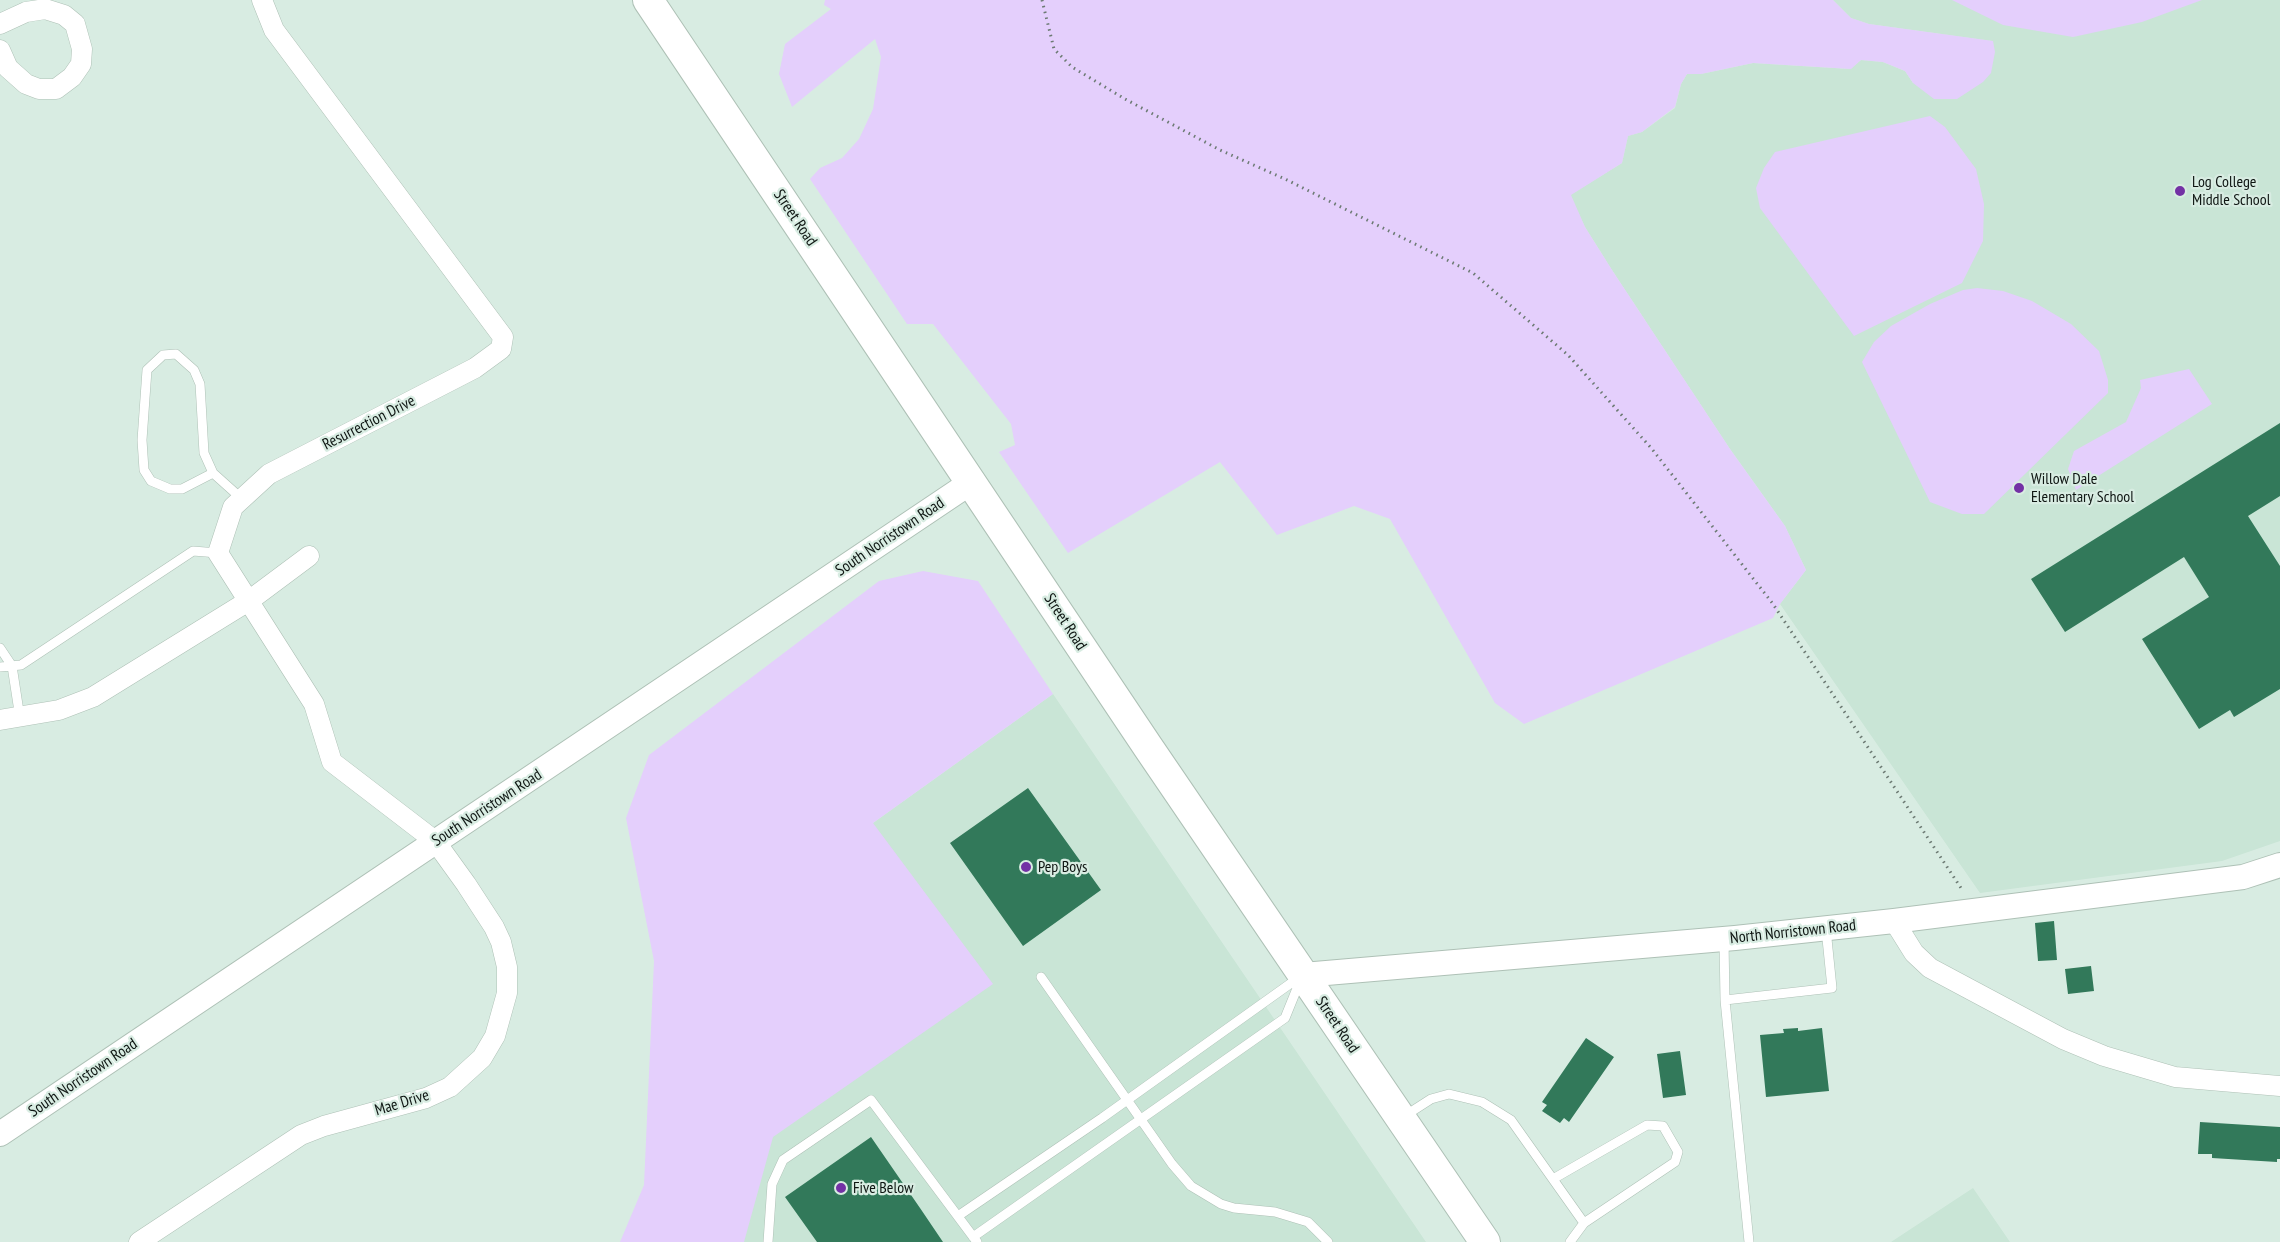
<!DOCTYPE html>
<style>
body{margin:0}
canvas{display:block;background:#d8ece2}
</style>
<canvas width="2280" height="1242"></canvas>
<script>
const context = document.querySelector('canvas').getContext('2d');
context.lineJoin = 'round';
function fill(path, color) { context.fillStyle = color; context.fill(path, 'evenodd'); }
const poly = rows => new Path2D(rows.map(r => 'M' + r).join(''));
function stroke(path, color, width, dash) { context.strokeStyle = color; context.lineWidth = width; context.lineCap = dash ? 'butt' : 'round'; context.setLineDash(dash || []); context.stroke(path); }
function write(font, color, halo, rows, align = 'center') {
  context.font = font + ' "PT Sans Narrow",sans-serif'; context.lineWidth = 4.5; context.setLineDash([]); context.textBaseline = 'middle'; context.strokeStyle = halo; context.fillStyle = color; for (const [text, x, y, turn = 0] of rows) {
    context.save(); context.translate(x, y); context.rotate((+turn || 0) * Math.PI / 180); context.textAlign = isNaN(turn) ? turn : align; if (halo) context.strokeText(text, 0, 0); context.fillText(text, 0, 0); context.restore();
  }
}
const built = poly([
 [1833,0,2280,0,2280,841,2222,861,1980,893,1780,604,1806,570,1785,526,1730,449,1612,270,1585,227,1570,195,1622,163,1628,136,1642,132,1675,108,1681,84,1687,74,1701,74,1753,63,1850,69,1861,60,1883,62,1905,71,1913,83,1992,41,1869,24,1851,18],
 [1053,694,1426,1242,743,1242,769,1134,873,823],
 [1973,1188,2010,1242,1891,1242]
]);
const green = poly([
 [825,0,1833,0,1851,18,1869,24,1993,41,1995,52,1991,73,1983,82,1957,99,1934,99,1913,83,1905,71,1883,62,1861,60,1851,69,1753,63,1701,74,1687,74,1681,84,1675,107,1642,132,1628,136,1622,163,1571,195,1585,227,1612,270,1730,449,1785,526,1806,570,1780,604,1773,618,1524,724,1495,703,1390,519,1354,506,1277,535,1220,462,1068,553,999,452,1015,445,1011,424,933,324,907,324,810,179,820,168,842,158,859,139,873,109,881,57,875,39,792,107,779,74,785,44,831,9,824,5],
 [1952,0,2202,0,2142,22,2073,37,2003,25],
 [1930,116,1945,127,1976,169,1984,204,1983,241,1962,283,1854,336,1760,208,1756,188,1764,168,1775,152],
 [1977,288,2003,291,2032,301,2071,324,2099,351,2108,380,2108,393,1984,514,1962,514,1930,502,1862,362,1874,342,1891,326,1930,304,1963,290],
 [2189,369,2212,404,2076,490,2068,469,2074,451,2126,422,2141,388,2140,380],
 [923,571,978,581,1053,694,873,823,993,984,773,1137,744,1242,620,1242,644,1185,654,961,626,818,649,755,879,581]
]);
const building = poly([
 [2280,423,2280,496,2248,516,2280,566,2280,689,2234,717,2230,710,2199,729,2142,639,2209,597,2184,557,2065,632,2031,579],
 [1028,788,1101,890,1023,946,950,843],
 [2054,921,2057,960,2038,961,2035,923],
 [2091,966,2094,991,2068,994,2065,969],
 [1798,1028,1798,1031,1822,1028,1829,1091,1766,1097,1760,1035,1784,1033,1783,1029],
 [1586,1038,1614,1057,1569,1122,1564,1118,1560,1123,1542,1111,1547,1105,1542,1102],
 [1680,1051,1686,1095,1663,1098,1657,1054],
 [2200,1122,2280,1127,2280,1159,2277,1159,2277,1162,2212,1158,2212,1154,2198,1154],
 [871,1137,920,1208,943,1242,817,1242,785,1197]
]);
const path = poly([
 [1042,0,1054,49,1072,67,1125,99,1220,150,1285,179,1473,273,1568,355,1652,449,1773,604,1963,891]
]);
const service = poly([
 [213,473,182,489,170,489,151,481,144,470,142,440,147,370,163,355,176,354,194,370,200,384,204,453,213,473,242,499],
 [0,648,12,666,20,718],
 [0,667,21,665,193,551,218,553],
 [1724,941,1725,1000,1749,1242],
 [1041,977,1172,1164,1191,1186,1221,1204,1234,1208,1275,1212,1308,1222,1328,1242],
 [1725,1000,1832,988,1826,929],
 [1403,1117,1431,1099,1449,1094,1482,1102,1511,1120,1584,1223,1570,1242],
 [1553,1179,1647,1125,1663,1126,1678,1152,1675,1162,1584,1223],
 [958,1216,1102,1118,1301,976],
 [973,1237,1285,1018,1300,981],
 [768,1242,772,1184,783,1160,871,1100,977,1242]
]);
const minor = poly([
 [0,24,26,12,45,9,64,15,75,24,82,49,81,64,72,77,56,89,39,89,26,84,8,68,0,50],
 [0,720,59,710,93,697,250,600,309,556],
 [1894,921,1914,953,1930,968,2063,1039,2104,1056,2175,1077,2280,1086],
 [139,1242,301,1135,324,1126,426,1098,450,1087,482,1058,495,1036,507,993,507,967,501,942,494,927,466,884,435,841,332,762,314,704,218,553,233,507,269,474,475,368,501,349,503,337,274,30,262,0]
]);
const tertiary = poly([
 [1303,975,1735,938,1894,921,2243,877,2280,865],
 [0,1134,973,481]
]);
const primary = poly([
 [648,0,1148,747,1485,1242]
]);
const markers = [
 [2180,191,6,"#7331a5"],
 [2019,488,6,"#7331a5"],
 [1026,867,6,"#7331a5"],
 [841,1188,6,"#7331a5"]
];
const poiNames = [
 ["Log College",2192,182],
 ["Middle School",2192,200],
 ["Willow Dale",2031,479],
 ["Elementary School",2031,497],
 ["Pep Boys",1038,867],
 ["Five Below",853,1188]
];
const streetNames = [
 ["Street Road",795,218,56],
 ["Resurrection Drive",369,423,-27],
 ["South Norristown Road",890,537,-34],
 ["Street Road",1065,622,57],
 ["South Norristown Road",487,808,-33],
 ["North Norristown Road",1793,932,-6],
 ["Street Road",1337,1025,56],
 ["South Norristown Road",83,1078,-34],
 ["Mae Drive",402,1103,-17]
];
fill(built, '#c9e5d6');
fill(green, '#e4cffc');
fill(building, '#32795a');
stroke(service, '#aec1b6', 10);
stroke(minor, '#aec1b6', 21);
stroke(tertiary, '#aec1b6', 26);
stroke(primary, '#aec1b6', 32);
stroke(path, '#6c7a73', 3, [1.5, 4.5]);
stroke(service, '#fff', 9);
stroke(minor, '#fff', 20);
stroke(tertiary, '#fff', 24);
stroke(primary, '#fff', 30);
for (const [x, y, r, color] of markers) { const dot = new Path2D(); dot.arc(x, y, r, 0, 2 * Math.PI); context.fillStyle = color; context.fill(dot); stroke(dot, '#d8ece2', 2); }
write('16px', '#0e1512', '#d8ece2', poiNames, 'left');
write('16px', '#0e1512', '#d8ece2', streetNames);
</script>
